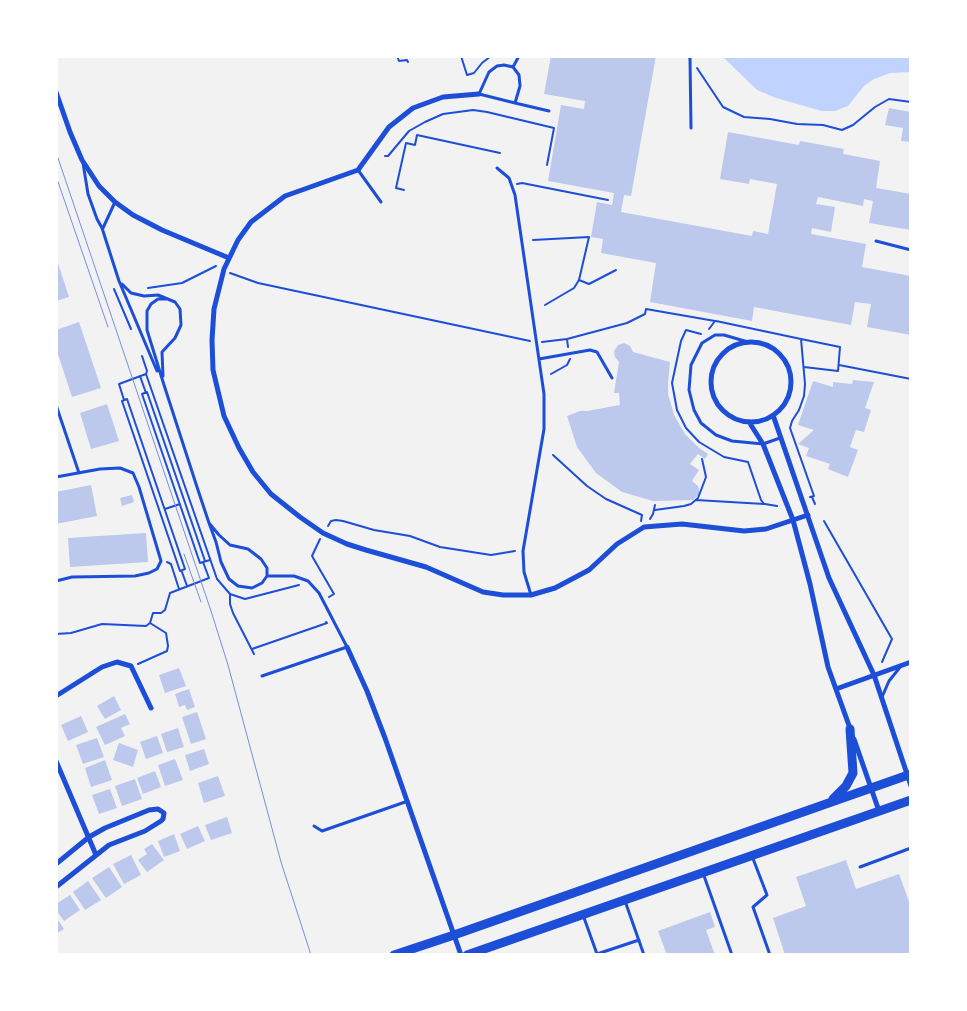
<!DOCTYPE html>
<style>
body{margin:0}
#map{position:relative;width:967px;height:1011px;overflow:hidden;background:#f2f2f2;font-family:"Sofia Sans Condensed",sans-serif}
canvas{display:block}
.frame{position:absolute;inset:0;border:58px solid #fff;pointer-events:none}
</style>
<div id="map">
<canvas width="967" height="1011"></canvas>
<div class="frame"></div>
</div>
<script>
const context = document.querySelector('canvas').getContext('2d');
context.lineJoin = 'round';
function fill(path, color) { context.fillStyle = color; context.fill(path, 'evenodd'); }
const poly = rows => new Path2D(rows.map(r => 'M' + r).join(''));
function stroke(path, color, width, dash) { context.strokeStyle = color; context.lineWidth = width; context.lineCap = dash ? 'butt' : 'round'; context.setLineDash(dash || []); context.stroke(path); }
const water = poly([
 [722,56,911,56,911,72,890,73,874,79,864,86,848,106,835,111,822,111,776,98,757,90]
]);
const building = poly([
 [551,56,656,56,631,196,624,195,621,212,752,236,753,231,768,234,777,184,750,179,749,184,720,179,728,132,799,145,800,141,844,149,843,154,880,161,876,188,911,194,911,230,869,223,873,201,864,199,863,206,818,197,816,204,835,207,831,232,812,228,811,234,866,244,862,267,911,276,911,335,867,327,871,304,855,302,851,325,754,307,752,321,650,302,656,263,601,253,603,239,591,237,597,202,612,205,614,193,548,181,561,105,584,109,585,101,544,94],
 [889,108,911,112,911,142,901,141,903,128,885,125],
 [56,257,69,297,56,301],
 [79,322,101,388,72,397,56,348,56,330],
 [624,343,630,346,633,352,670,362,668,384,668,394,674,415,685,434,699,448,708,454,705,459,698,454,690,464,699,470,692,481,698,486,699,490,699,494,693,500,653,501,622,492,596,473,577,447,567,416,580,411,587,411,620,405,619,393,614,393,619,362,615,357,614,351,618,345],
 [853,380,874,382,865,408,871,410,864,432,856,430,850,447,858,450,848,477,828,469,830,464,806,456,809,448,798,444,814,430,798,425,813,381,833,387,833,382,852,384],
 [107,404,119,441,91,449,80,413],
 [91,485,97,516,56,524,56,492],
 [132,495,134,502,122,506,120,498],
 [146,533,148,562,70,567,68,538],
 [179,668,186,686,165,693,159,675],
 [189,689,195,707,187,710,185,705,179,707,175,694],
 [114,696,121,710,105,719,97,706],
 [197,712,206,739,191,744,182,717],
 [125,714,130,724,121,728,125,736,105,745,96,727],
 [81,716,88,732,68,741,61,725],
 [178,728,184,747,167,752,161,734],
 [157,736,163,753,146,759,140,742],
 [97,738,104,757,83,764,76,745],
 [119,743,138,750,133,767,113,760],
 [204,749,209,764,190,771,185,755],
 [175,759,183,780,165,786,158,765],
 [105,760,112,780,91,787,85,768],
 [155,771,161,787,143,794,137,778],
 [218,776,225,796,204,803,198,783],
 [135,779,142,799,122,806,115,786],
 [110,789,117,808,99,814,92,795],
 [227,817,232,833,211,840,205,825],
 [198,826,205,841,187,849,180,834],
 [174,834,180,851,164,857,158,841],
 [152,844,164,860,147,872,138,860,147,854,144,849],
 [131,855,141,875,124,884,113,864],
 [846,860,856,889,899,874,911,907,911,955,785,955,773,918,806,906,796,877],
 [109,867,122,887,106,898,92,878],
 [88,881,101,900,85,910,73,892],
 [70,895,80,910,64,921,56,910,56,904],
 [710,912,715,927,706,930,715,955,667,955,658,931],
 [56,917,64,929,56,934]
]);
const path = poly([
 [397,56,399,61,407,60,408,62],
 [461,56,467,75,474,73,482,63,491,56],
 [697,68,723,107,744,117,770,119,797,124,823,125,842,130,853,125,875,107,889,99,911,102],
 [385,156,388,156,409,131,425,122,443,114,473,110,487,112,554,128,547,165],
 [517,184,522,183,608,200],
 [404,190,396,188,406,143,415,145,417,135,500,153],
 [533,240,589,237,579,280,574,288,545,305],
 [230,273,258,283,530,341],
 [579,280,589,284,616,270],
 [148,288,182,283,216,266],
 [114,289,131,329],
 [716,321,801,339,805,384,804,396,799,410,792,421,790,428,814,496,810,497],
 [567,339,627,323,645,314,646,309,715,321,709,329],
 [801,339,840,347,838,371,804,367],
 [542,342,567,339,568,347],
 [142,356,147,371,146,374,217,579,230,594,245,599,299,585],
 [839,365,911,379],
 [551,374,567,365,570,359],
 [140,376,146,393],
 [127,399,185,569,180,571,122,401,127,399],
 [124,400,119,384,146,374],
 [553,455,587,486,606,499,642,515,641,521],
 [812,497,815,504],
 [696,500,764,504,761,500,748,462,724,457,699,442,686,428,677,410,672,383,681,341,686,330,701,334],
 [765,504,777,506],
 [165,509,180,504],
 [655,510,684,506,691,504,698,498,706,477,702,459],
 [650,519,653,514,655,505],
 [824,521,892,639,882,662],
 [328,526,331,521,336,520,343,521,374,530,410,536,440,547,491,555,515,551],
 [320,539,312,556,334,594,329,597],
 [167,562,171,564,179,589],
 [203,562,200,563,142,394,147,392,205,561],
 [182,572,187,586],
 [230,594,230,604,233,613,254,654],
 [56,634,71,633,102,624,146,626,150,623,153,613,161,613,165,610,170,593,209,578,203,562,210,560],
 [252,649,327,623,326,622],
 [138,664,167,651,168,646,166,633,150,623]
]);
const service = poly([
 [688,56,690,58,691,128],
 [513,67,519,56],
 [515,103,520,86,519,75,513,67,504,65,497,66,489,72,479,94,515,103,549,111],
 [83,163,88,194,97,219,102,228,119,281,157,371],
 [497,168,509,178,515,195,544,394,544,429,523,551,524,572,531,595],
 [358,170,381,202],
 [103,228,115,202],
 [876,241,911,250],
 [122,284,131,293,144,296,158,295,175,302,180,309,181,325,175,338,162,352,163,376],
 [167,299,158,299,151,304,147,311,147,330,164,385,197,487,209,523,216,542,221,562,229,579,238,586,252,588,262,583,267,576,267,568,261,559,248,549,230,545,219,535,209,523],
 [748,342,724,335,715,335,702,343,691,365,689,390,694,410,701,423,716,435,732,441,763,444,780,438],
 [539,359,590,350,597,352,612,378],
 [56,405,79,473],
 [56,477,100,469,120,468,133,473,139,487,161,561,157,569,149,573,135,576,72,577,56,581],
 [262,676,347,647,319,593,308,581,294,576,267,576],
 [882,697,889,681,901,666],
 [314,826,322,831,408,801],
 [752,856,767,895,753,907,770,955],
 [860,867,911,848],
 [703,873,732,955],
 [625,901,644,955],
 [583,915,597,954],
 [597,954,639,940]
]);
const minor = poly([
 [56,92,70,132,82,160,99,186,115,202,133,215,162,230,229,258],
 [479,94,443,97,413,108,389,127,358,170,285,196,251,222,238,240,224,269,214,309,212,340,213,370,224,416,239,448,253,472,271,494,300,517,323,533,347,544,366,550,426,567,483,592,503,595,531,595,555,588,589,570,617,544,644,527,682,524,744,531,766,529,808,515],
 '711 382a40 40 0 1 1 80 0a40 40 0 1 1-80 0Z',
 [773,415,829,578,874,675,911,786],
 [749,422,763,444,793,520,810,584,828,667,851,731],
 [347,647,367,691,385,738,461,955],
 [836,689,911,662],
 [56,696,102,667,117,662,131,666,151,708],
 [854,739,879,811],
 [56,761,96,855],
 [56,864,89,837,105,828,149,810,158,809,164,813,163,819,161,821,145,831,109,845,56,887]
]);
const secondary = poly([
 [833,799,846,786,853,773,850,729],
 [394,955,454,935,911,774],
 [467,955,911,800]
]);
const tram = poly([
 [56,152,211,611,228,665,281,862,311,955],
 [56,176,108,327],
 [184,554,201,602]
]);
fill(water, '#bfd3fe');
fill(building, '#bdc9ec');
stroke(path, '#1d4ed8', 2);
stroke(service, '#1d4ed8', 3);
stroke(minor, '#1d4ed8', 5);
stroke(secondary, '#1d4ed8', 9);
stroke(tram, '#7290e2', 1);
</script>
